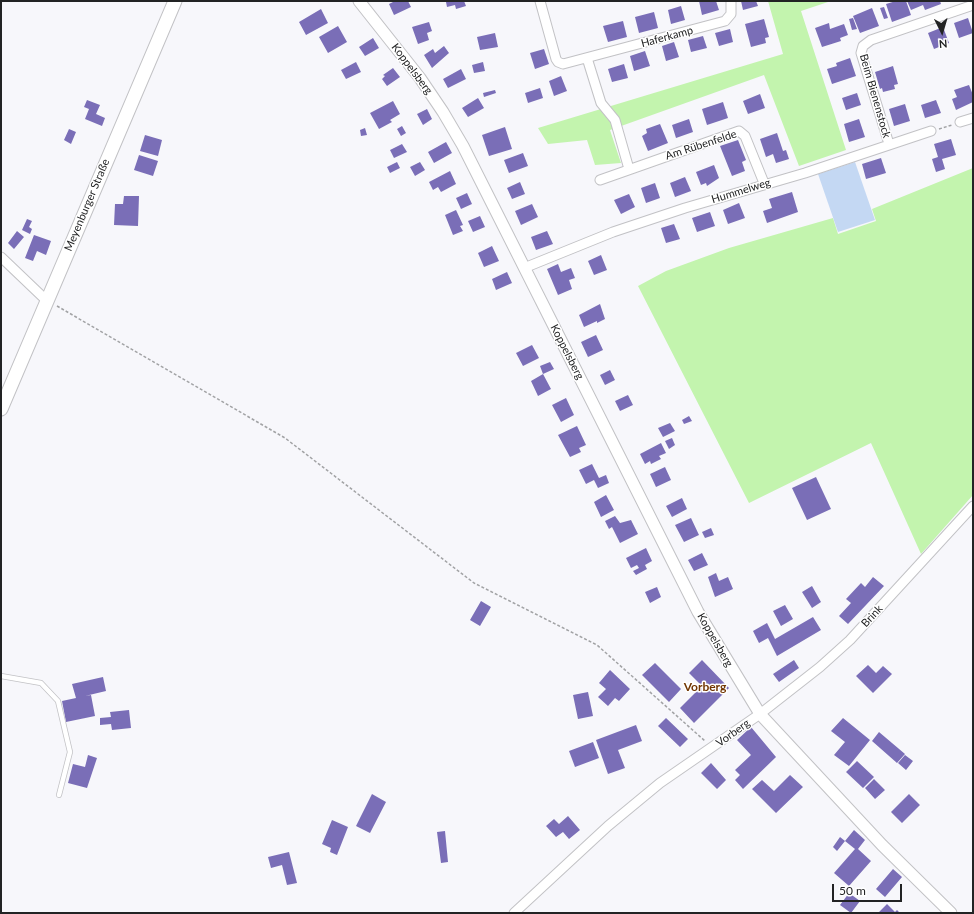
<!DOCTYPE html>
<meta charset="utf-8">
<style>
body{margin:0}
#map{position:relative;width:974px;height:914px;overflow:hidden;background:#f7f7fb;font-family:Lato,sans-serif}
canvas{display:block}
.frame{position:absolute;inset:0;border:2px solid #222324;pointer-events:none}
.north{position:absolute;left:922px;top:12px;width:40px;height:40px;-webkit-text-stroke:3px #fff;paint-order:stroke;rotate:175deg;font-size:11px;font-weight:700;line-height:16px;text-align:center;color:#222324}
.north::after{content:'';display:block;margin:auto;width:14px;height:18px;background:#222324;clip-path:polygon(50% 0,100% 100%,50% 72%,0 100%)}
.scale{position:absolute;left:832px;top:884px;width:70px;height:18px;box-sizing:border-box;border:2px solid #222324;border-top:0;padding-left:5px;font-size:12px;line-height:14px;white-space:nowrap;color:#222324;-webkit-text-stroke:3px #fff;paint-order:stroke}
</style>
<div id="map">
<canvas width="974" height="914"></canvas>
<div class="frame"></div>
<div class="north">N</div>
<div class="scale">50 m</div>
</div>
<script>
const context = document.querySelector('canvas').getContext('2d');
context.lineJoin = 'round';
function fill(path, color) { context.fillStyle = color; context.fill(path, 'evenodd'); }
const poly = rows => new Path2D(rows.map(r => 'M' + r).join(''));
function stroke(path, color, width, dash) { context.strokeStyle = color; context.lineWidth = width; context.lineCap = dash ? 'butt' : 'round'; context.setLineDash(dash || []); context.stroke(path); }
function write(font, color, halo, rows, align = 'center') {
  context.font = font + ' Lato,sans-serif'; context.lineWidth = 3; context.setLineDash([]); context.textBaseline = 'middle'; context.strokeStyle = halo; context.fillStyle = color; for (const [text, x, y, turn = 0] of rows) {
    context.save(); context.translate(x, y); context.rotate((+turn || 0) * Math.PI / 180); context.textAlign = isNaN(turn) ? turn : align; if (halo) context.strokeText(text, 0, 0); context.fillText(text, 0, 0); context.restore();
  }
}
const green = poly([
 [768,1,831,1,801,11,846,150,799,166,764,75,610,130,621,163,595,165,587,140,548,144,538,128,783,54],
 [973,168,973,495,921,554,871,443,749,503,638,286,666,271,729,248,833,218,838,234,876,221,872,209]
]);
const water = poly([
 [855,162,875,220,838,232,818,174]
]);
const building = poly([
 [395,1,408,1,411,7,394,15,389,4],
 [450,1,464,1,466,6,456,9,455,5,447,7,446,2],
 [699,1,716,1,719,10,702,15],
 [741,1,756,1,758,6,743,10],
 [896,1,906,1,911,15,892,22,886,4],
 [907,1,940,1,941,4,925,10,923,5,911,10],
 [681,6,685,20,671,24,668,10],
 [884,7,888,18,884,19,880,8],
 [872,8,879,26,860,33,853,16],
 [321,9,328,23,306,35,299,22],
 [654,12,658,28,639,33,635,17],
 [853,18,857,29,852,30,849,19],
 [968,18,973,33,959,38,954,23],
 [764,19,769,37,765,38,766,43,751,47,745,24],
 [623,21,627,37,608,42,603,26],
 [429,22,432,31,427,33,429,40,418,44,412,27],
 [829,23,830,29,844,24,848,35,840,38,841,41,822,47,815,28],
 [338,26,347,42,328,53,319,37],
 [943,27,949,43,934,49,928,33],
 [730,29,733,42,719,46,715,33],
 [495,33,498,47,480,50,477,37],
 [703,36,707,48,691,52,688,40],
 [373,38,379,48,365,56,359,47],
 [674,42,679,57,666,61,662,46],
 [444,46,449,53,432,68,424,55,433,49,435,53],
 [544,49,549,64,535,69,530,53],
 [645,51,650,66,634,71,630,56],
 [850,58,856,76,832,84,827,69,837,66,836,63],
 [356,62,361,72,346,79,341,70],
 [483,62,485,71,474,73,472,65],
 [624,64,628,78,612,82,608,69],
 [893,66,898,84,894,85,895,89,883,92,882,88,880,89,875,72],
 [393,68,400,77,387,86,382,79,385,76,383,75],
 [461,69,466,79,448,88,443,79],
 [561,76,567,91,554,96,549,81],
 [969,85,973,95,973,102,956,110,952,99,957,97,954,90],
 [540,88,543,98,528,103,525,93],
 [495,90,496,93,484,97,483,93],
 [857,93,861,105,846,110,842,98],
 [760,94,765,108,748,114,743,101],
 [478,98,484,108,468,117,462,108],
 [87,100,100,105,96,114,105,118,102,126,85,119,89,109,84,107],
 [936,100,941,113,925,118,921,105],
 [393,101,400,114,390,120,392,122,379,129,370,113],
 [723,102,728,118,707,125,702,109],
 [905,104,910,121,894,126,889,109],
 [427,109,432,119,423,125,417,114],
 [689,119,693,132,676,138,672,125],
 [859,119,865,137,849,142,844,124],
 [660,124,668,143,648,151,642,136,647,133,646,129],
 [402,126,406,133,401,136,397,129],
 [505,127,512,149,489,156,482,135],
 [365,128,367,135,361,136,360,130],
 [69,129,76,132,71,144,64,140],
 [777,133,783,151,786,150,789,159,776,163,773,154,766,157,760,139],
 [145,135,162,140,158,156,140,151],
 [951,139,956,155,942,159,945,169,936,172,932,159,938,157,934,144],
 [738,140,746,160,742,162,745,171,732,176,720,146],
 [446,142,452,153,434,163,428,152],
 [402,144,407,152,394,158,390,150],
 [523,153,528,166,509,173,504,160],
 [139,155,158,161,153,176,134,170],
 [881,158,886,173,866,179,862,164],
 [397,162,400,168,390,173,387,167],
 [420,162,425,170,415,176,410,167],
 [714,165,719,178,707,186,706,183,701,185,696,172],
 [450,171,456,184,441,192,438,187,433,190,429,182],
 [685,177,691,191,675,197,670,183],
 [520,182,525,194,512,199,507,188],
 [655,183,660,198,646,203,641,188],
 [792,192,798,212,767,223,763,211,772,208,769,199],
 [467,193,472,204,461,209,456,198],
 [629,194,635,207,621,214,614,200],
 [124,196,139,196,138,226,114,225,115,204,123,204],
 [739,203,745,218,728,224,723,210],
 [532,204,538,217,521,225,515,211],
 [456,210,463,225,460,226,463,231,453,235,445,215],
 [710,212,715,226,697,232,692,218],
 [480,216,485,227,473,232,468,221],
 [27,219,32,221,29,227,32,229,30,234,22,230],
 [674,224,680,239,666,243,661,228],
 [17,231,24,237,14,249,8,243],
 [547,231,553,244,536,250,531,237],
 [34,235,51,241,46,255,37,251,33,261,25,258],
 [492,246,499,261,484,267,478,253],
 [601,255,607,270,594,275,588,261],
 [558,264,561,272,571,268,575,278,569,280,572,289,558,295,547,269],
 [507,272,512,283,496,290,492,279],
 [600,304,605,319,597,323,597,321,584,327,579,315],
 [596,335,603,350,588,357,581,342],
 [532,345,539,358,523,366,516,353],
 [550,362,554,369,543,374,551,389,538,396,531,381,543,374,540,366],
 [610,370,615,380,605,385,600,375],
 [628,395,633,405,620,411,615,401],
 [566,398,574,415,561,422,552,405],
 [689,416,692,421,684,424,682,420],
 [670,423,675,431,663,437,658,428],
 [577,426,586,445,579,448,581,452,570,457,558,435],
 [672,438,675,445,669,449,665,441],
 [661,443,666,453,659,456,661,459,651,464,650,461,645,464,640,454],
 [592,464,599,478,606,475,609,483,598,488,594,480,586,484,579,470],
 [665,467,671,480,656,487,650,474],
 [816,477,831,509,807,520,792,488],
 [606,495,614,510,601,517,594,502],
 [682,498,687,509,672,517,666,506],
 [615,516,620,523,631,520,638,534,620,543,612,527,609,529,605,521],
 [691,518,699,535,684,542,675,525],
 [711,528,714,535,705,538,702,532],
 [646,548,652,561,645,565,647,569,636,575,633,571,639,568,637,565,631,568,626,558],
 [702,553,708,565,694,571,688,560],
 [716,573,719,581,728,577,733,589,715,597,708,577],
 [873,577,884,586,848,624,839,616,851,603,846,599,861,583,865,587],
 [812,586,821,602,812,608,802,592],
 [657,587,661,597,650,603,645,592],
 [481,601,491,607,480,626,470,620],
 [785,605,793,619,781,626,773,611],
 [813,617,821,630,777,656,768,638,759,643,753,631,767,623,775,639],
 [702,660,729,688,694,723,680,708,702,686,689,673],
 [794,660,799,668,779,682,773,674],
 [655,663,681,689,669,702,642,675],
 [868,665,876,673,883,666,892,674,873,693,856,676],
 [610,670,630,689,619,701,615,698,608,706,598,697,606,689,599,683],
 [103,677,106,691,85,696,91,695,95,716,66,722,62,701,76,698,72,684],
 [588,692,593,716,578,719,573,695],
 [129,710,131,728,112,730,111,724,100,725,100,718,111,717,110,712],
 [666,718,688,739,680,747,658,726],
 [843,718,870,740,849,766,834,755,845,742,831,731],
 [636,725,642,741,618,750,625,768,608,774,596,740],
 [751,727,776,757,743,789,735,780,740,775,735,770,751,755,737,740],
 [879,732,905,754,897,763,872,741],
 [593,742,599,758,575,767,569,751],
 [88,755,97,758,87,788,68,783,73,764,85,767],
 [905,755,913,761,906,770,898,763],
 [857,761,874,777,863,788,846,772],
 [711,763,726,780,717,789,701,773],
 [790,775,803,787,776,813,752,789,762,780,774,791],
 [874,779,885,790,875,799,865,788],
 [372,794,386,802,370,833,356,826],
 [909,794,920,805,902,823,891,812],
 [568,816,580,830,569,839,563,832,556,837,546,826,554,819,559,824],
 [332,820,348,827,337,855,330,852,331,848,322,844],
 [854,830,865,840,858,849,871,861,849,886,834,873,855,849,845,841],
 [445,831,448,862,441,863,437,832],
 [840,837,845,841,837,851,833,847],
 [289,852,297,883,287,885,282,865,271,868,268,857],
 [893,869,902,877,885,897,876,889],
 [849,893,860,901,851,913,840,905],
 [887,904,895,912,897,910,900,913,878,913]
]);
const path = poly([
 [939,129,952,125],
 [57,306,285,438,474,583,597,645,705,741]
]);
const service = poly([
 [1,676,41,683,58,701,70,752,59,795]
]);
const minor = poly([
 [540,1,556,59,558,62,563,64,725,21,731,14,731,1],
 [587,58,601,103,615,120,629,169],
 [960,122,973,118],
 [889,144,861,53,863,46,871,40,973,5],
 [600,180,739,131,745,136,764,183],
 [1,257,46,300],
 [524,268,613,232,685,208,805,173,931,131],
 [514,913,608,826,660,783,760,714,820,667,850,640,973,506]
]);
const tertiary = poly([
 [359,1,420,78,443,112,463,146,698,612,760,714,882,845,951,913]
]);
const secondary = poly([
 [1,409,175,1]
]);
const streetNames = [
 ["Haferkamp",667,37,-15],
 ["Koppelsberg",412,69,53],
 ["Beim Bienenstock",875,96,74],
 ["Am Rübenfelde",701,145,-18],
 ["Hummelweg",741,191,-17],
 ["Meyenburger Straße",87,205,-67],
 ["Koppelsberg",567,352,63],
 ["Brink",872,616,-47],
 ["Koppelsberg",715,640,60],
 ["Vorberg",733,733,-36]
];
const neighbourhoodNames = [
 ["Vorberg",705,687]
];
fill(green, '#c3f4ae');
fill(water, '#c4d8f3');
fill(building, '#7a6eb7');
stroke(service, '#c2c2c5', 6);
stroke(minor, '#c2c2c5', 11);
stroke(tertiary, '#c2c2c5', 13);
stroke(secondary, '#c2c2c5', 15);
stroke(path, '#a2a3a5', 1.5, [3, 2]);
stroke(service, '#fff', 4.5);
stroke(minor, '#fff', 9);
stroke(tertiary, '#fff', 11);
stroke(secondary, '#fff', 13);
write('11px', '#222324', '#fff', streetNames);
write('bold 12px', '#713602', '#fff', neighbourhoodNames);
</script>
